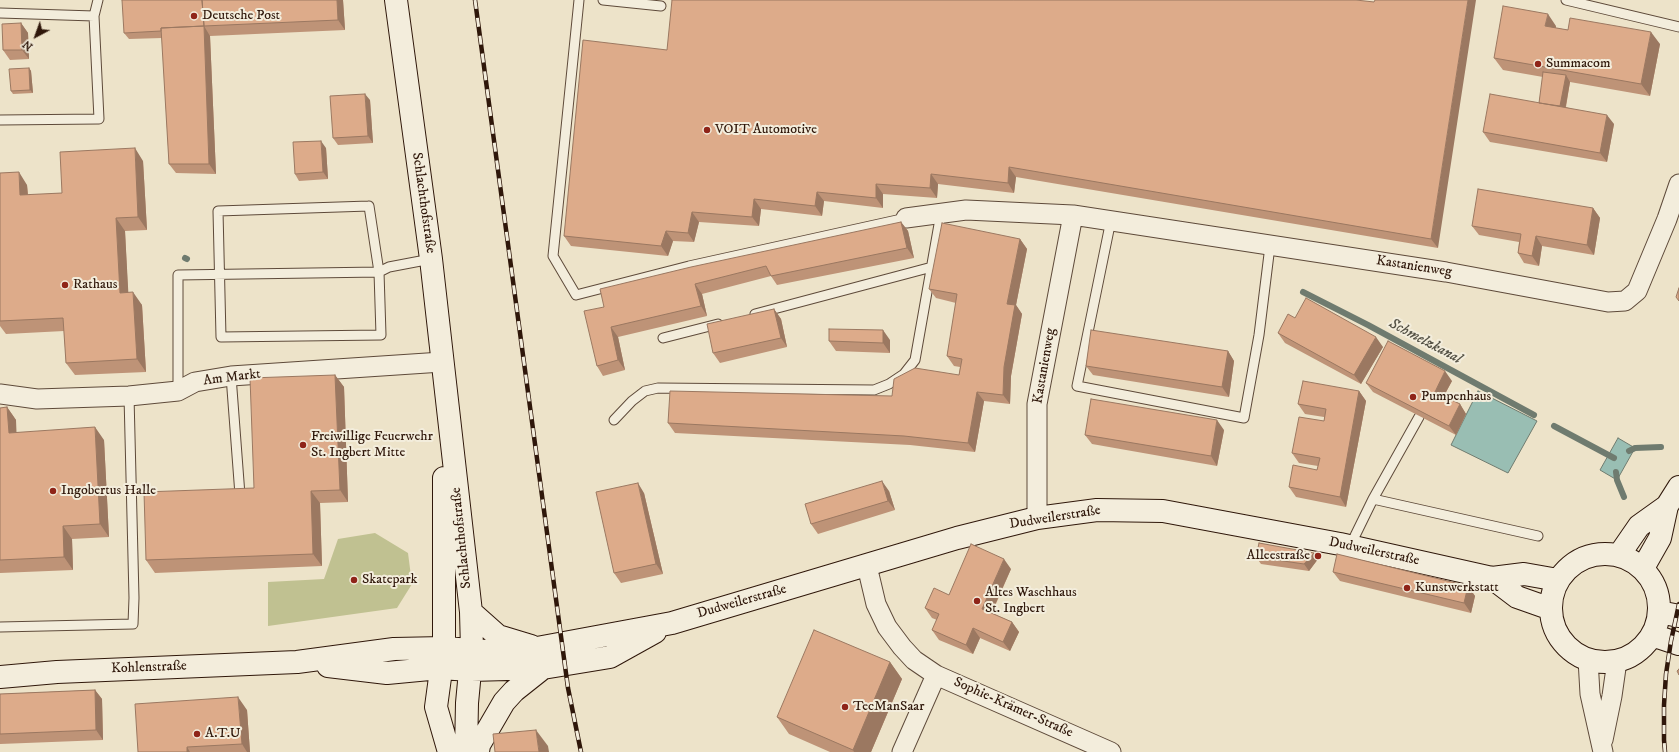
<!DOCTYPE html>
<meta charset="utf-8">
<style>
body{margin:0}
#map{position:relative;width:1679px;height:752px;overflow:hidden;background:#ede3c9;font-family:"IM FELL DW Pica",serif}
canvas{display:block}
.north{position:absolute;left:16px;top:16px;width:40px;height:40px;-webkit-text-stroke:3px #f3eddc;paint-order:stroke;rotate:221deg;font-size:11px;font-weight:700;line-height:16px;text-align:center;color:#2f170a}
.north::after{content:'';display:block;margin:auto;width:14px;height:18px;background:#2f170a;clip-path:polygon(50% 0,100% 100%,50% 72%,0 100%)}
</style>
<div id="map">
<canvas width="1679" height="752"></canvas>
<div class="north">N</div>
</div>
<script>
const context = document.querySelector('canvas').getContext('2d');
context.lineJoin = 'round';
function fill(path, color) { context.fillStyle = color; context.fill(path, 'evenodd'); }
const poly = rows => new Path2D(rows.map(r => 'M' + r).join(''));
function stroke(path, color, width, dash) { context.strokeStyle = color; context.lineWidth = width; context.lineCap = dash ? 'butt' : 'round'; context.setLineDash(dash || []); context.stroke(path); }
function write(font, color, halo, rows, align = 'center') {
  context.font = font + ' "IM FELL DW Pica",serif'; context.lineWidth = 4; context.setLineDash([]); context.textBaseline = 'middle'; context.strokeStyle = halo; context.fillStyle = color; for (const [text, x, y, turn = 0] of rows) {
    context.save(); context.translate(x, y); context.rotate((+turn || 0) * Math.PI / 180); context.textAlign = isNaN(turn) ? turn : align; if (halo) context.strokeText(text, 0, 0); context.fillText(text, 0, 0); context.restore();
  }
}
const green = poly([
 [375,533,408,553,412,584,397,608,268,626,268,582,324,579,338,539]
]);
const water = poly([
 [1478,391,1537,421,1508,473,1451,445,1478,391],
 [1618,438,1635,448,1617,480,1600,470,1618,438]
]);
const stream = poly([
 [185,258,187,259],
 [1303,292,1368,325,1534,415],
 [1554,426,1614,458],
 [1629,451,1635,448,1661,447],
 [1616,472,1617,480,1624,497]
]);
const lane = poly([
 [579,0,553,256,576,295,689,266,906,218],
 [603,0,661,6],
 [1566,0,1679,27],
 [0,13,94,16],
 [0,120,99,119,94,16,98,0],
 [369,206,379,272,381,335,221,337,218,211,369,206],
 [1111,220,1077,386,1244,418,1259,335,1270,246],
 [755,314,932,267],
 [663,338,718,324],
 [231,376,240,495],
 [178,391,178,275,379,272,389,267,431,259],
 [614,420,632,401,645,391,658,388,874,390,889,384,904,374,915,360,941,213],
 [1373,499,1538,536],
 [1350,546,1373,499,1419,417],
 [0,627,133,624,134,598,129,396]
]);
const street = poly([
 [906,218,966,210,1073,215,1446,272,1608,302,1625,301,1637,291,1667,219,1679,184],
 [0,394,37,399,129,396,178,391,195,382,231,376,442,362],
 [1037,518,1037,404,1073,215],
 [867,566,876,604,887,627,902,647,914,660,936,675,1111,752],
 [1588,659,1590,694,1603,752],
 [1603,740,1612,696,1617,661],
 [902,752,936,675]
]);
const secondary = poly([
 [396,0,431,259,471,612,472,650,467,703,466,752],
 [444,478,444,648,436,707,449,752],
 '1551 608a54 54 0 1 1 108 0a54 54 0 1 1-108 0Z',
 [1619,555,1639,526,1667,506,1679,487],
 [1643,568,1660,538,1667,506],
 [1492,578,1517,597,1551,609],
 [471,612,498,636,531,646],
 [1659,612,1679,616],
 [1652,635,1679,644],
 [328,666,387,673,440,668,471,670,543,668,610,657,655,632],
 [0,677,57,672,297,662,394,649,444,648,500,652,537,648,672,623,957,538,1037,518,1097,510,1163,511,1340,544,1492,578,1524,574,1558,580],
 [478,752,479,745,504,702,514,691,543,668]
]);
const rail = poly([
 [475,0,568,688,581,752],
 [1665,752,1664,740,1664,705,1666,674,1671,641,1679,604]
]);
const wall = poly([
 [343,0,345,30,210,36,216,174,176,173,169,164,162,38,129,39,124,33],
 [1356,0,1438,248,1016,177,1014,193,938,184,937,198,883,194,883,208,824,201,822,216,761,209,759,226,699,222,694,242,673,241,668,256,571,246,564,236,667,50],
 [21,23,28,33,29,59,10,60,3,50],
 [1556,26,1556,28,1660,44,1650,96,1570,82,1566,107,1614,124,1607,162,1490,142,1483,132,1539,103,1543,77,1503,70,1494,58],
 [29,68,31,71,33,93,13,94,11,91],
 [370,100,373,143,338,145,333,138],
 [326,148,328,179,299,181,295,174],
 [143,161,147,230,125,231,128,293,142,305,146,372,75,375,66,363,64,331,6,334,0,326,0,173,27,185,28,195,62,193],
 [1593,208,1600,218,1594,255,1542,246,1539,266,1524,263,1518,253,1519,242,1479,235,1472,226],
 [901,222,908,231,914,258,777,285,771,276,702,294,707,316,618,337,625,370,603,376,597,366,604,307],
 [1020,239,1027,249,1016,305,1022,314,1011,376,1010,404,984,401,975,452,910,445,675,433,668,423,892,396,959,375,960,367,954,366,947,356,956,303,936,298,929,289],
 [774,309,781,319,787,347,720,363,713,353],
 [1295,318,1383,347,1361,384,1285,343,1278,333],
 [890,340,890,353,836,351,829,341],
 [1228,351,1234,361,1229,397,1093,375,1086,366],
 [335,375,344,387,348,502,320,503,322,566,155,573,146,560,254,488],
 [1452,381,1444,396,1460,404,1466,414,1456,435,1373,392,1366,383],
 [1359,391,1366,401,1346,507,1296,497,1289,487,1317,470,1318,466,1299,463,1292,453,1324,421,1324,417,1305,414,1298,404],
 [7,407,16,420,16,432,104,440,109,537,72,539,73,570,0,573,0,408],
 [1224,430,1217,466,1092,444,1085,435],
 [889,491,895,510,818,534,811,524],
 [644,493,663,574,621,583,614,573],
 [1256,557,1318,559,1309,571,1261,564],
 [1011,569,992,613,1012,622,1019,632,1010,651,980,638,973,654,939,640,932,630,937,620,932,618,925,608,949,595],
 [1333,572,1468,586,1475,596,1471,613,1340,581],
 [890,662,902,679,871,752,830,752,789,734,777,717],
 [95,690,102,699,103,740,0,744,0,694],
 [247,710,250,752,138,752]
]);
const shadedWall = poly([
 [337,0,343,0,345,30,338,20],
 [1468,0,1476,0,1438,248,1431,239],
 [1548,14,1556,26,1554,39,1545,26],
 [21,23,28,33,29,59,22,50],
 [204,26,210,36,216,174,209,164],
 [1651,32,1660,44,1650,96,1641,84],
 [29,68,31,71,33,93,30,90],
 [1566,75,1570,82,1564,116,1559,109],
 [365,94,370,100,373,143,368,136],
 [1607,115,1614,124,1607,162,1600,153],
 [321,141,326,148,328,179,323,172],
 [135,148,143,161,147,230,138,217],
 [1009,167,1016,177,1014,193,1008,183],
 [19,172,27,185,29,208,20,195],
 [931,174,938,184,937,198,930,188],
 [876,184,883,194,883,208,876,198],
 [817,192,824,201,822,216,815,206],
 [754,199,761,209,759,226,752,217],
 [1593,208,1600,218,1594,255,1587,245],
 [692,212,699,222,694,242,688,233],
 [116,218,125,231,129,305,120,293],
 [901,222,908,231,914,258,907,248],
 [666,231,673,241,668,256,661,246],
 [1536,236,1542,246,1539,266,1532,256],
 [1020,239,1027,249,1016,305,1022,314,1011,376,1010,404,1003,395,1007,304],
 [695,284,702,294,707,316,701,306],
 [133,292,142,305,146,372,137,359],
 [774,309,781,319,787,347,781,338],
 [611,327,618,337,625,370,618,360],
 [883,330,890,340,890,353,883,343],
 [1376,337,1383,347,1361,384,1354,375],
 [1228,351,1234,361,1229,397,1222,387],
 [1445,371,1452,381,1441,401,1435,392],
 [335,375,344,387,348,502,340,490],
 [1359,391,1366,401,1346,507,1340,497],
 [977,392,984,401,975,452,968,443],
 [1460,404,1466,414,1456,435,1449,426],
 [7,407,16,420,17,445,9,433],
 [1217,420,1224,430,1217,466,1211,456],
 [95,427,104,440,109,537,100,524],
 [882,481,889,491,895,510,888,501],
 [638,483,644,493,663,574,656,564],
 [311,491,320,503,322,566,313,554],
 [63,526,72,539,73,570,64,557],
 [1314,553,1318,559,1309,571,1304,564],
 [1004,559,1011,569,989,618,982,609],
 [1468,586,1475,596,1471,613,1464,603],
 [1012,622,1019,632,1010,651,1003,642],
 [973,628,980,638,973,654,966,645],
 [890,662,902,679,871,752,854,752,853,750],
 [95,690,102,699,103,740,96,730],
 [238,697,247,710,250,752,247,752,242,744],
 [536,730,548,746,549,752,539,752],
 [187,747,190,752,187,752]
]);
const building = poly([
 [122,0,202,0,204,26,161,28,161,31,124,33,122,0],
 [202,0,337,0,338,20,204,26,209,164,169,164,161,28,204,26,202,0],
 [672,0,1356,0,1374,2,1375,0,1468,0,1431,239,1009,167,1008,183,931,174,930,188,876,184,876,198,817,192,815,206,754,199,752,217,692,212,688,233,666,231,661,246,564,236,583,40,667,50,672,0],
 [1503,6,1548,14,1545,26,1568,30,1570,18,1651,32,1641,84,1494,58,1503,6],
 [21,23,22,50,3,50,2,24,21,23],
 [29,68,30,90,11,91,9,69,29,68],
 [1543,72,1566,75,1560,106,1539,103,1543,72],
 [365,94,368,136,333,138,330,96,365,94],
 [1490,94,1607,115,1600,153,1483,132,1490,94],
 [321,141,323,172,295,174,293,142,321,141],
 [135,148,138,217,116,218,120,293,133,292,137,359,66,363,63,318,0,321,0,173,19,172,20,195,62,193,60,152,135,148],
 [1478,189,1593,208,1587,245,1536,236,1532,256,1518,253,1521,234,1472,226,1478,189],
 [901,222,907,248,771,276,766,266,695,284,701,306,611,327,618,360,597,366,584,311,604,307,600,289,691,267,901,222],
 [942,223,1020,239,1007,304,1015,305,1004,367,1003,395,977,392,968,443,904,436,668,423,670,391,892,396,894,379,915,368,959,375,962,359,947,356,957,294,929,289,942,223],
 [1679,288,1679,301,1676,297,1679,288],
 [1306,298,1376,337,1354,375,1278,333,1288,314,1295,318,1306,298],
 [774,309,781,338,713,353,707,324,774,309],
 [829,329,883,330,883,343,829,341,829,329],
 [1091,330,1228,351,1222,387,1086,366,1091,330],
 [1388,341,1445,371,1435,392,1460,404,1449,426,1366,383,1388,341],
 [335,375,340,490,311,491,313,554,146,560,144,492,254,488,250,378,335,375],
 [1303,381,1359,391,1340,497,1289,487,1293,465,1317,470,1320,458,1292,453,1299,417,1324,421,1326,409,1298,404,1303,381],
 [1091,399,1217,420,1211,456,1085,435,1091,399],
 [7,407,9,433,95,427,100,524,63,526,64,557,0,560,0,408,7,407],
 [882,481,888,501,811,524,805,504,882,481],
 [638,483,656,564,614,573,596,492,638,483],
 [1259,543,1314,553,1304,564,1256,557,1259,543],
 [971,544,1004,559,982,609,1012,622,1003,642,973,628,966,645,932,630,939,614,925,608,934,588,949,595,971,544],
 [1337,554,1468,586,1464,603,1333,572,1337,554],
 [814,630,890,662,853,750,777,717,814,630],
 [1679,669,1679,675,1677,671,1679,669],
 [95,690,96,730,0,734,0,694,95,690],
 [238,697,242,744,187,747,187,752,138,752,135,704,238,697],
 [536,730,539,752,495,752,493,734,536,730]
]);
const markers = [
 [194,16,4,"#8f2418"],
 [1538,64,4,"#8f2418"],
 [707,130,4,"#8f2418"],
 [65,285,4,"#8f2418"],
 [1413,397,4,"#8f2418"],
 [303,445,4,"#8f2418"],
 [53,491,4,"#8f2418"],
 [1318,556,4,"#8f2418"],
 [354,580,4,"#8f2418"],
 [1407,588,4,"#8f2418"],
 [977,601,4,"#8f2418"],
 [845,707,4,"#8f2418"],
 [197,734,4,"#8f2418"]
];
const poiNames = [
 ["Deutsche Post",202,16],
 ["Summacom",1546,64],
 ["VOIT Automotive",715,130],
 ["Rathaus",73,285],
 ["Pumpenhaus",1421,397],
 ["Freiwillige Feuerwehr",311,437],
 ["St. Ingbert Mitte",311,453],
 ["Ingobertus Halle",61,491],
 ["Alleestraße",1310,556,"right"],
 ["Skatepark",362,580],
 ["Kunstwerkstatt",1415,588],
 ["Altes Waschhaus",985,593],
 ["St. Ingbert",985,609],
 ["TecManSaar",853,707],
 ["A.T.U",205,734]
];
const streetNames = [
 ["Schlachthofstraße",423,203,82],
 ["Kastanienweg",1414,267,9],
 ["Kastanienweg",1045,366,-80],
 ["Am Markt",232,378,-7],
 ["Dudweilerstraße",1055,518,-9],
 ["Schlachthofstraße",462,538,-96],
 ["Dudweilerstraße",1374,552,12],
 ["Dudweilerstraße",742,602,-16],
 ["Kohlenstraße",149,668,-2],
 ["Sophie-Krämer-Straße",1013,708,24]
];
const waterNames = [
 ["Schmelzkanal",1425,342,28]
];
fill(green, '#c0c191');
fill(water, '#99beb3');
stroke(water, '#6f7b6f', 1);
stroke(stream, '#6f7b6f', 6);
stroke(lane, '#5e4a3a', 11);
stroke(street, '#5e4a3a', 21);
stroke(secondary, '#2f170a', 24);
stroke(lane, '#f3eddc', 9);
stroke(street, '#f3eddc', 19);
stroke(secondary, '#f3eddc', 22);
stroke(rail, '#2f170a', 4.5);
stroke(rail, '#f3eddc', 3, [9]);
fill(wall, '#be9377');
fill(shadedWall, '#9b7861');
fill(building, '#ddab8a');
stroke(building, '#9b7861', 1);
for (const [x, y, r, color] of markers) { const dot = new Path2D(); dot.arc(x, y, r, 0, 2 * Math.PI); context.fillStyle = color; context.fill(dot); stroke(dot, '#f3eddc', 1.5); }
write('14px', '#2f170a', '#f3eddc', poiNames, 'left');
write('14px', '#2f170a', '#f3eddc', streetNames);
write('italic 15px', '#545145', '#f3eddc', waterNames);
</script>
